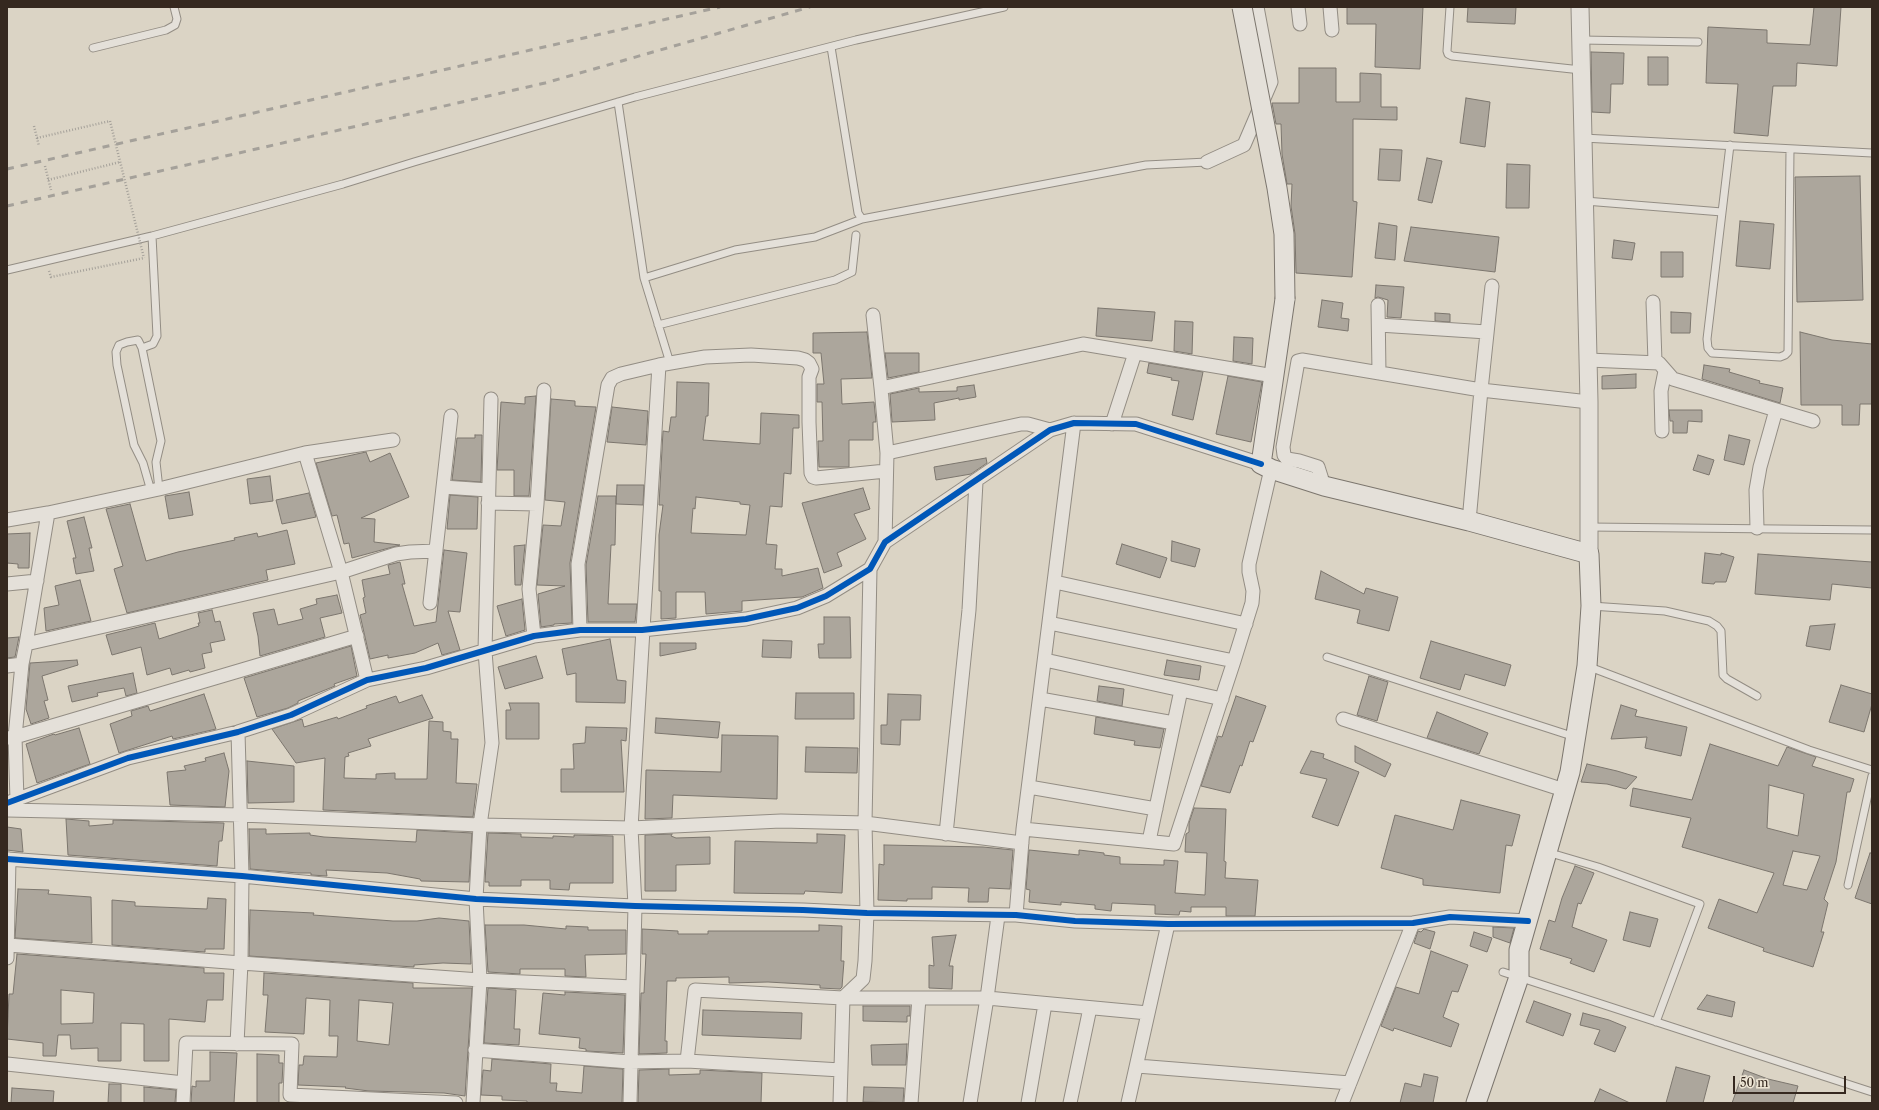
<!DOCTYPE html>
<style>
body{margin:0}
#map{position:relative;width:1879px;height:1110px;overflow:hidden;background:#dbd4c5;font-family:"Libre Caslon Text",serif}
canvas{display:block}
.frame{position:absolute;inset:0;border:8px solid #35281f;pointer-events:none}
.scale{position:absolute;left:1733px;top:1076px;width:113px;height:18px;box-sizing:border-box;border:2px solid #35281f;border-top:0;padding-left:5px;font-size:12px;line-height:14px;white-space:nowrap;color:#35281f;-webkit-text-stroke:3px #ede5d4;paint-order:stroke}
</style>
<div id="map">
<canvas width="1879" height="1110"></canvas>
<div class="frame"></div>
<div class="scale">50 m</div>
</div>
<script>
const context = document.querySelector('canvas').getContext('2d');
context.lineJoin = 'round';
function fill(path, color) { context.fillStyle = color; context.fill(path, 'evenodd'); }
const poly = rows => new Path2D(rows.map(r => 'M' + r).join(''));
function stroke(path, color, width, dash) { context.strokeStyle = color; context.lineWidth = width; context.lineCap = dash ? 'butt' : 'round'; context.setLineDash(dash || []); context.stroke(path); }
const building = poly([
 [1347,7,1423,7,1420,69,1375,67,1376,24,1347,24,1347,7],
 [1468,7,1516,7,1515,24,1467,22,1468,7],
 [1814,7,1841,7,1837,66,1797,63,1796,86,1773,86,1768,136,1734,133,1738,84,1706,83,1708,27,1767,30,1767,43,1810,45,1814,7],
 [1591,52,1624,53,1623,84,1611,84,1610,113,1592,112,1591,52],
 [1648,57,1668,57,1668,85,1648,85,1648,57],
 [1299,68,1336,68,1336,102,1360,102,1360,73,1381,74,1381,107,1397,107,1397,120,1353,119,1353,201,1357,202,1352,277,1296,273,1295,234,1291,206,1292,184,1287,184,1282,154,1281,124,1276,124,1272,103,1299,103,1299,68],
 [1466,98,1490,102,1485,147,1460,143,1466,98],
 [1380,149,1402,150,1400,181,1378,180,1380,149],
 [1427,158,1442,161,1432,203,1418,200,1427,158],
 [1507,164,1530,165,1529,208,1506,208,1507,164],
 [1860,176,1863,300,1797,302,1795,177,1860,176],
 [1740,221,1774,224,1770,269,1736,266,1740,221],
 [1379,223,1397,226,1395,260,1375,258,1379,223],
 [1411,227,1499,237,1495,272,1404,261,1411,227],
 [1614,240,1635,243,1632,260,1612,258,1614,240],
 [1661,252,1683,252,1683,277,1661,277,1661,252],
 [1376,285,1404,287,1401,318,1387,317,1388,300,1378,297,1375,298,1376,285],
 [1322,300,1343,303,1341,318,1349,319,1348,331,1318,327,1322,300],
 [1098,308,1155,312,1152,341,1096,336,1098,308],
 [1671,312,1691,313,1690,333,1671,333,1671,312],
 [1435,313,1450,314,1450,322,1435,321,1435,313],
 [1175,321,1193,322,1192,354,1174,351,1175,321],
 [867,332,872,378,841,379,842,404,874,402,876,422,873,422,873,440,849,440,849,467,819,467,818,441,823,441,822,402,817,402,817,384,824,384,821,353,813,353,813,333,867,332],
 [1800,332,1832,340,1872,344,1872,404,1860,404,1859,425,1842,425,1842,405,1801,405,1800,332],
 [1234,337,1253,338,1252,364,1233,361,1234,337],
 [885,353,919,353,919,372,888,378,885,353],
 [1149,363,1203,372,1193,420,1172,415,1179,381,1171,380,1172,378,1147,373,1149,363],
 [1704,365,1730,369,1729,372,1760,381,1759,383,1783,388,1780,403,1702,379,1704,365],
 [1636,374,1636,388,1602,389,1602,376,1636,374],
 [1228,376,1262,382,1251,442,1216,434,1228,376],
 [677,382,709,383,708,416,706,416,703,440,760,444,761,413,799,415,799,428,793,428,791,474,784,473,782,507,770,506,766,544,777,545,775,569,782,569,782,576,818,568,823,588,802,597,742,601,742,611,706,614,705,592,676,592,676,618,661,619,661,591,659,591,659,535,663,505,659,505,663,431,669,432,671,417,676,417,677,382],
 [696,497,740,502,740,504,750,505,746,535,691,533,693,508,695,509,696,497],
 [974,385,976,397,959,400,959,398,934,403,935,420,892,422,890,394,919,388,919,392,957,391,957,387,974,385],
 [536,396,529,496,514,496,514,470,497,470,501,402,525,404,525,397,536,396],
 [551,399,575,401,575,406,596,407,570,563,572,623,554,624,554,625,541,627,538,594,565,586,537,585,543,525,561,526,565,502,545,500,551,399],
 [612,407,648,411,646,445,607,442,612,407],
 [1669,410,1702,410,1702,422,1688,421,1687,433,1673,433,1673,421,1670,421,1669,410],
 [475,435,482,435,481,482,452,480,457,438,475,438,475,435],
 [1729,435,1750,440,1744,465,1724,460,1729,435],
 [366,452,370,462,390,453,409,497,361,518,375,519,374,542,400,545,352,558,349,543,344,544,337,515,332,516,316,463,366,452],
 [1698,455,1714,460,1709,475,1693,470,1698,455],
 [986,458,987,463,971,474,936,480,934,467,986,458],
 [270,476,273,501,250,504,247,479,270,476],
 [617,485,644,485,643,505,616,504,617,485],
 [863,488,870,509,854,514,866,539,837,553,842,566,824,573,802,503,863,488],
 [189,492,193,515,169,519,165,496,189,492],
 [309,493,316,517,282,524,276,500,309,493],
 [450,495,478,497,477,529,447,529,450,495],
 [598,496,616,496,615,545,611,545,608,604,637,604,635,622,588,622,586,565,598,496],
 [130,504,146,561,178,552,235,540,234,538,257,533,258,537,287,530,295,564,266,570,268,580,127,613,114,569,123,566,106,509,130,504],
 [84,517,92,548,89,548,94,571,76,574,73,558,76,558,67,521,84,517],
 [30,533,29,568,18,568,18,564,7,563,7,534,30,533],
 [1172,541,1200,549,1195,567,1171,561,1172,541],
 [1122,544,1167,558,1160,578,1116,564,1122,544],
 [525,545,521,585,515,585,514,546,525,545],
 [444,550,467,553,460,612,448,611,460,650,442,655,438,643,415,653,388,658,388,655,370,659,360,615,366,613,363,598,365,597,362,580,390,574,388,565,400,562,405,584,402,584,414,626,436,622,444,550],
 [1705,553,1721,555,1721,553,1734,557,1726,582,1715,582,1714,584,1702,583,1705,553],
 [1758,554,1872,562,1872,588,1832,584,1830,600,1755,594,1758,554],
 [1321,571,1364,594,1366,588,1398,597,1389,631,1357,623,1360,610,1315,599,1321,571],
 [80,580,91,621,46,631,44,608,59,605,55,586,80,580],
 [337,595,342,613,320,618,325,637,260,656,258,636,253,613,274,609,278,625,303,619,300,609,317,604,316,599,337,595],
 [522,599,525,630,506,636,497,606,522,599],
 [212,610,215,622,220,621,225,640,210,643,212,652,202,654,205,668,190,672,189,670,172,675,170,668,147,675,141,647,112,655,106,635,155,623,159,639,199,626,198,623,200,623,198,613,212,610],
 [824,617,850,617,851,658,819,658,818,644,824,644,824,617],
 [1835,624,1830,650,1806,646,1810,626,1835,624],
 [19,637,15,657,7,658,7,638,19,637],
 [610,639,617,680,626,681,625,703,576,702,576,673,567,675,562,649,610,639],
 [763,640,792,641,791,658,762,657,763,640],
 [1431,641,1511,665,1505,686,1465,674,1460,690,1420,678,1431,641],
 [660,643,696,643,696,649,660,656,660,643],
 [351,646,357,676,334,684,335,686,298,701,298,703,288,708,257,717,244,678,351,646],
 [536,656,543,678,505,689,498,667,536,656],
 [77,660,78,665,42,676,48,700,44,701,49,718,31,724,26,709,30,663,77,660],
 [1167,660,1201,666,1199,680,1164,675,1167,660],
 [133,673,137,693,126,696,124,688,97,693,98,696,72,702,68,686,133,673],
 [1369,676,1388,682,1377,721,1357,715,1369,676],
 [1841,685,1872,694,1872,704,1864,732,1829,722,1841,685],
 [1099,686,1124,689,1122,706,1097,701,1099,686],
 [796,693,854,693,854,719,795,719,796,693],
 [204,694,216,729,173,739,172,736,119,753,110,724,132,716,131,711,148,706,150,711,204,694],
 [888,694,921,695,920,720,901,720,900,745,881,744,881,725,887,725,888,694],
 [422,695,433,718,368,739,371,746,348,753,349,756,345,757,344,778,376,779,376,774,395,773,395,779,427,779,429,721,443,722,443,731,451,732,451,739,458,739,456,783,477,784,473,817,323,810,325,758,296,763,272,729,302,719,304,727,337,717,338,719,367,708,366,706,396,696,399,703,422,695],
 [1236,696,1266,706,1253,742,1250,741,1242,766,1240,765,1230,793,1201,786,1218,736,1222,737,1236,696],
 [509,703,539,703,539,739,506,739,506,710,511,710,509,703],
 [1621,705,1637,710,1635,716,1687,727,1681,756,1645,748,1647,737,1611,739,1621,705],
 [1437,712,1488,733,1479,754,1427,738,1437,712],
 [1096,717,1164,729,1160,748,1134,745,1135,741,1094,734,1096,717],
 [656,718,720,722,718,738,655,733,656,718],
 [586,727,627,728,626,741,621,740,624,792,561,792,561,769,574,769,573,744,585,743,586,727],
 [79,728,90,764,37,783,26,744,54,734,55,735,79,728],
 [722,735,778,736,777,799,673,795,672,818,645,819,646,770,721,772,722,735],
 [1710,744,1778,766,1787,747,1816,757,1812,766,1854,779,1850,792,1847,792,1836,862,1824,899,1828,903,1821,932,1824,932,1813,967,1763,951,1764,948,1708,928,1719,899,1757,913,1774,873,1682,847,1691,818,1630,806,1633,788,1692,800,1710,744],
 [1769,785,1804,794,1798,836,1767,828,1769,785],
 [1793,851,1820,856,1807,890,1783,885,1793,851],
 [1355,746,1391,764,1385,777,1355,762,1355,746],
 [806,747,858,748,857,773,805,772,806,747],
 [1311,751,1324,754,1323,758,1359,772,1338,826,1312,817,1327,779,1300,773,1311,751],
 [224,753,229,771,225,807,170,805,167,772,186,770,184,766,206,761,205,758,224,753],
 [247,761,294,766,294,802,248,803,247,761],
 [1587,764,1617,771,1637,777,1626,789,1607,784,1581,782,1587,764],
 [1461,800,1520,815,1512,846,1506,845,1500,893,1423,885,1423,879,1381,868,1395,815,1453,830,1461,800],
 [1194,808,1226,809,1224,861,1226,862,1225,878,1258,880,1255,916,1226,916,1226,907,1191,907,1191,912,1180,911,1179,915,1155,914,1155,905,1112,903,1111,911,1095,909,1095,905,1061,902,1061,905,1029,902,1030,890,1026,889,1029,850,1079,855,1079,850,1104,853,1104,855,1120,857,1120,864,1164,865,1164,860,1178,861,1175,893,1205,895,1207,853,1185,852,1186,834,1189,832,1189,823,1194,808],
 [66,819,89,821,89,826,113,824,113,820,224,823,222,841,219,841,217,866,68,855,66,819],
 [7,827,21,829,23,852,7,850,7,827],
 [249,829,266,829,266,834,310,833,310,835,324,837,416,842,417,830,472,833,469,882,421,881,420,879,387,873,326,870,327,876,311,875,311,873,298,873,250,869,249,829],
 [488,833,521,834,521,837,553,838,553,836,574,837,574,835,613,836,613,883,570,883,569,890,550,889,550,880,521,880,521,886,489,886,489,882,485,882,488,833],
 [672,834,671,836,676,838,710,837,710,864,676,865,676,891,645,891,645,835,672,834],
 [817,834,845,835,842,893,805,891,804,894,734,893,735,841,817,843,817,834],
 [884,845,983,847,1013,850,1010,889,989,888,988,902,968,902,969,888,932,887,932,899,907,899,907,901,878,900,879,864,884,865,884,845],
 [1870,853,1872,853,1872,904,1855,898,1870,853],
 [1575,866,1594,873,1581,904,1578,903,1572,927,1607,940,1594,972,1570,963,1572,959,1540,949,1549,920,1555,922,1562,898,1575,866],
 [18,889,49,890,48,894,91,897,92,943,15,938,18,889],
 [208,898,226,899,224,949,205,949,205,952,112,945,112,900,135,902,135,906,207,909,208,898],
 [250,910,314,913,313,915,393,921,417,921,439,918,469,921,471,964,443,963,414,965,414,967,249,956,250,910],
 [1630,912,1658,919,1650,947,1623,940,1630,912],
 [485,925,524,925,566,929,566,926,588,927,588,930,626,930,626,954,585,955,586,977,565,976,565,969,520,969,520,974,488,972,485,925],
 [819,925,842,926,841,961,844,961,842,987,840,989,820,988,820,985,768,982,729,983,729,977,676,978,676,981,667,981,665,1041,667,1041,667,1053,639,1054,641,993,644,993,646,954,642,954,642,929,678,931,678,934,708,934,708,931,819,931,819,925],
 [1493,927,1514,928,1510,943,1493,937,1493,927],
 [1424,929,1435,932,1430,949,1414,943,1418,931,1421,932,1424,929],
 [1474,932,1492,938,1487,952,1470,946,1474,932],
 [956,935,949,966,953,966,952,989,929,988,929,965,934,966,932,937,956,935],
 [1431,951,1468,965,1458,992,1452,991,1443,1017,1459,1024,1451,1047,1394,1028,1393,1031,1381,1026,1396,987,1419,994,1431,951],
 [17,954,204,968,204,973,224,973,223,1000,207,1000,205,1022,169,1019,169,1061,144,1061,144,1024,121,1023,121,1061,98,1061,98,1048,71,1049,70,1035,58,1035,56,1056,43,1056,43,1043,7,1039,9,994,13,994,17,954],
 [61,990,94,993,93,1023,61,1024,61,990],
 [264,973,413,983,413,988,472,988,465,1096,444,1093,369,1091,345,1088,346,1087,298,1085,299,1065,303,1065,304,1056,337,1057,338,1036,329,1036,330,1000,306,998,304,1034,265,1032,268,995,263,995,264,973],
 [359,1000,393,1003,389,1045,357,1041,359,1000],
 [488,988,516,990,514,1029,520,1029,519,1045,484,1043,488,988],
 [565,992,625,995,623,1053,586,1051,586,1049,579,1048,580,1038,539,1034,543,993,565,995,565,992],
 [1707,995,1735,1002,1732,1017,1697,1009,1707,995],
 [1534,1001,1571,1014,1563,1036,1526,1022,1534,1001],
 [863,1006,910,1006,910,1016,907,1016,907,1022,863,1021,863,1006],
 [703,1010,802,1013,801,1039,702,1035,703,1010],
 [1583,1013,1609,1020,1626,1027,1615,1052,1594,1044,1600,1030,1580,1025,1583,1013],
 [907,1044,906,1065,872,1065,871,1045,907,1044],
 [210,1052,237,1053,234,1103,191,1103,192,1086,196,1087,196,1081,210,1081,210,1052],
 [257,1054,279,1055,279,1063,283,1063,282,1083,279,1083,279,1103,257,1103,257,1054],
 [492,1059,551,1064,550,1083,557,1083,556,1091,582,1093,584,1066,623,1069,622,1103,527,1103,527,1101,502,1100,502,1096,481,1095,483,1070,491,1071,492,1059],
 [1676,1067,1710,1076,1703,1103,1666,1103,1676,1067],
 [669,1069,669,1075,700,1074,700,1070,762,1073,761,1103,638,1103,639,1070,669,1069],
 [1744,1070,1768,1079,1798,1086,1793,1103,1732,1103,1744,1070],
 [1424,1074,1438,1077,1433,1103,1400,1103,1405,1083,1421,1087,1424,1074],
 [109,1084,121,1084,121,1103,108,1103,109,1084],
 [144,1087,176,1090,175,1103,144,1103,144,1087],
 [864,1087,904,1088,903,1103,863,1102,864,1087],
 [12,1088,54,1091,53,1103,11,1103,12,1088],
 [1600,1089,1630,1103,1594,1103,1600,1089]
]);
const path = poly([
 [34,126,39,146],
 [37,138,110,121],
 [45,166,51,190],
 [48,180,120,162],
 [49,271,51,277,144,258]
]);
const service = poly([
 [1450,7,1447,51,1448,54,1452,56,1581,70],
 [1581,40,1698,42],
 [831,47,858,213,862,219,1146,165,1207,162],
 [93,48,166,30,175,25,177,19,174,7],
 [618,102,644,278,735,250,815,237,862,219],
 [1583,138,1872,153],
 [1730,145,1707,339,1708,348,1712,353,1780,357,1785,355,1788,352,1790,149],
 [1585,201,1722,212],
 [7,270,152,236,343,184,414,162,635,97,856,40,1004,7],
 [644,278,670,363],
 [658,325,835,280,852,272,856,235],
 [142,348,153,344,157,336,152,236],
 [151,491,143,463,134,445,117,365,116,352,119,345,127,342,138,340,142,348,161,441,156,462,159,489],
 [1589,527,1872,530],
 [1591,606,1665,611,1709,621,1717,626,1721,631,1723,675,1727,679,1757,696],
 [1327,657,1575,737],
 [1587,666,1809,750,1872,770],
 [1547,852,1598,867,1700,904,1656,1022],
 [1848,885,1872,776],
 [1503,972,1872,1092]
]);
const minor = poly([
 [1298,7,1300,24],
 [1330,7,1332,30],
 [1207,162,1244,145,1271,82,1257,7],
 [1653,302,1655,362],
 [1378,305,1379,373],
 [873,315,881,388],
 [1379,325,1487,332],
 [1588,360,1659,363,1673,379,1813,421],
 [1112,424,1135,353],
 [1662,431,1661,391,1665,371],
 [393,440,305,453,159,489,48,513,26,644,341,572,396,554,410,552,436,551],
 [305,453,341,572,367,680],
 [887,453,1021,424,1028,424,1050,430],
 [1324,486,1318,467,1299,461,1287,459,1284,455,1283,447,1298,361,1302,360,1481,390,1492,286],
 [443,487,488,490],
 [488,503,537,504],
 [7,520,48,513],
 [1469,521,1481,390,1589,402],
 [1757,528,1756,490,1760,467,1776,410],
 [885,542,887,453,881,388,1083,344,1274,376],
 [1055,582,1246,624],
 [7,584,37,581],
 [430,603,451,416],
 [1049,623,1234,661],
 [580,630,578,564,608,385,612,378,621,374,659,365,705,357,751,355,798,358,805,360,809,363,812,369,809,377,809,422,811,473,813,477,816,478,886,471],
 [534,636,529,589,537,504,544,390],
 [1045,660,1222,699],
 [7,666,22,664],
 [1040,699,1174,723],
 [1343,719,1564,790],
 [7,738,15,737,357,636],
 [1029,787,1156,809],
 [17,800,15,737,22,664,26,644],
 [7,803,128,758,238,732,291,715,367,680,426,668,534,636,580,630,642,630,746,619,797,608,826,596,870,569,885,542,1050,430,1074,423,1136,424,1261,464],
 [7,810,241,815,480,825,631,828,781,821,865,823,1022,843],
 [1023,829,1074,423],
 [946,834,969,610,976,482],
 [1149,841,1181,690],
 [7,859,242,876,476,899,635,906,803,910,867,913,1016,915,1075,921,1168,924,1413,923,1450,917,1528,921],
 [1016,915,1023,829,1174,844,1234,661,1252,603,1253,591,1249,572,1249,564,1271,469],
 [8,945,241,963,242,876,238,732],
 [7,958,9,859],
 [237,1044,241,963,480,980,633,987],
 [475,1050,630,1062,687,1061,695,990,843,998,987,998,1148,1013],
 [687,1061,841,1070],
 [7,1064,184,1083,186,1043,292,1044,290,1095,456,1103],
 [1137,1066,1350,1083],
 [183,1103,184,1083],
 [473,1103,480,980,476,899,480,825,492,743,485,651,491,399],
 [630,1103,635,906,631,828,659,365],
 [840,1103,843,998,863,979,865,961,867,913,865,823,870,569],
 [911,1103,919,998],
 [970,1103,987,998,998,916],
 [1028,1103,1045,1004],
 [1070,1103,1090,1008],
 [1128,1103,1168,924],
 [1342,1103,1413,923]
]);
const tertiary = poly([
 [1580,7,1589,402,1589,554]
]);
const secondary = poly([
 [1285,299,1261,464,1271,469,1324,486,1469,521,1589,554,1591,606,1587,666,1570,772,1519,950,1519,977,1476,1103]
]);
const rail = poly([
 [7,169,720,7],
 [7,206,545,83,810,7]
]);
const pathBridge = poly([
 [110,121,144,258]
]);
const secondaryBridge = poly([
 [1242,7,1277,188,1284,234,1285,299]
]);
const cycleway = poly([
 [7,803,128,758,238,732,291,715,367,680,426,668,534,636,580,630,642,630,746,619,797,608,826,596,870,569,885,542,1050,430,1074,423,1136,424,1261,464],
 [7,859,242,876,476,899,635,906,803,910,867,913,1016,915,1075,921,1168,924,1413,923,1450,917,1528,921]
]);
fill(building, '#aca69c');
stroke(building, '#7c766e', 1);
stroke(service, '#938d84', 9);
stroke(minor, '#938d84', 15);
stroke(tertiary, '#938d84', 19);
stroke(secondary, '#7c766e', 21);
stroke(path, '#a5a19a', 2.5, [1, 2]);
stroke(service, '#e4e0d9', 7);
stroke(minor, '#e4e0d9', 13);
stroke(tertiary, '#e4e0d9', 17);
stroke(secondary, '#e4e0d9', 19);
stroke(rail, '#a5a19a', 3, [7, 7]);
stroke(secondaryBridge, '#7c766e', 21, []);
stroke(pathBridge, '#a5a19a', 2.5, [1, 2]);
stroke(secondaryBridge, '#e4e0d9', 19);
stroke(cycleway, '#0057b8', 6);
</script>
